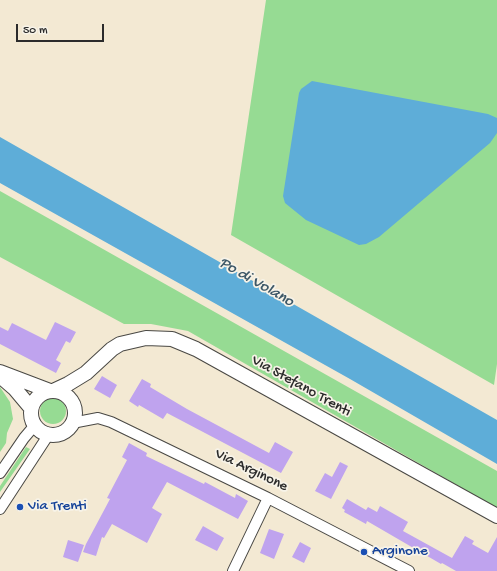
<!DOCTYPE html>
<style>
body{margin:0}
#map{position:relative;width:497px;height:571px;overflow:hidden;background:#f3e9d3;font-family:"Gochi Hand",sans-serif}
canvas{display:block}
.scale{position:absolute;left:16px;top:24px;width:88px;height:18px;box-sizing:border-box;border:2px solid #2b2b2b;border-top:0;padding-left:5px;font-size:12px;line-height:14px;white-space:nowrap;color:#2b2b2b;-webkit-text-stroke:3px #f7f3e8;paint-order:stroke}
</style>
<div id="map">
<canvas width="497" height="571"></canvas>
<div class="scale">50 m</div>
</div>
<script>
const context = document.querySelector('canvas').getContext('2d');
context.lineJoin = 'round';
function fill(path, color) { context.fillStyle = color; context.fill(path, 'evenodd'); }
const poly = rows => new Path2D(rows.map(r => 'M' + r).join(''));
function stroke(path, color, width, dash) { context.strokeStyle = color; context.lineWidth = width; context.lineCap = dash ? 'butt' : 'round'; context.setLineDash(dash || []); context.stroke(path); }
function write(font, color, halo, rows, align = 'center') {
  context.font = font + ' "Gochi Hand",sans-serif'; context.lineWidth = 3.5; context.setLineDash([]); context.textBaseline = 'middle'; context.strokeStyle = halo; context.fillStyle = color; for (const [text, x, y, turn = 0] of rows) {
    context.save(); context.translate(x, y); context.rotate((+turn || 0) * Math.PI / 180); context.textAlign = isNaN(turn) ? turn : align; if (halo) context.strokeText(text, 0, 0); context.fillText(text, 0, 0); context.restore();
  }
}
const green = poly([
 [266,0,497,0,497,364,494,385,231,235],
 [0,191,497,471,497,508,188,331,151,324,124,324,0,257],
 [0,387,10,402,13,419,7,433,6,443,0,452],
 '40 411a13 13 0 1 1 26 0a13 13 0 1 1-26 0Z',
 [26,447,30,449,0,492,0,486]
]);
const water = poly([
 [312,81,488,114,497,118,497,133,490,143,379,237,366,244,359,245,306,220,285,203,283,196,299,93,301,89],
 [0,137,497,420,497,464,350,379,0,183]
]);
const building = poly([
 [55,322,76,332,70,343,66,341,56,360,61,363,56,373,0,344,0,327,8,331,12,323,46,340],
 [102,376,117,385,110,398,94,389],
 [142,379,151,384,150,387,187,409,269,453,275,442,293,452,281,473,167,413,163,419,139,405,138,407,129,401],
 [129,443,147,453,146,456,204,484,205,482,235,498,236,494,248,501,238,519,167,482,152,508,162,514,147,543,112,524,104,538,102,537,96,556,83,552,86,544,110,499,107,498,127,460,122,457],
 [340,462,348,466,331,499,315,491,325,473,332,477],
 [347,499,366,510,368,507,377,512,380,506,408,522,403,531,452,558,465,536,474,541,472,544,488,553,497,537,497,571,456,571,442,563,441,564,367,521,366,524,344,512,345,510,342,508],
 [203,526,224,538,217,551,195,540],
 [269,529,284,534,274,559,260,553],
 [68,540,84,545,78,562,63,557],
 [300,542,311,548,304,563,292,557]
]);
const street = poly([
 [72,423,98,418,111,422,268,498,409,571],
 [0,473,24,438,35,425],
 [0,509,49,434],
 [233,571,268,498]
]);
const secondary = poly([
 [0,372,50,391],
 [0,376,15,389,31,408],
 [53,391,68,384,86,373,112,349,120,344,146,338,172,339,196,349,497,516],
 '31 413a22 22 0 1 1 44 0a22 22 0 1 1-44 0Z'
]);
const markers = [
 [20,507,4,"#1a4fb4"],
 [364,552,4,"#1a4fb4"]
];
const streetNames = [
 ["Via Stefano Trenti",301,387,29],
 ["Via Arginone",251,471,26]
];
const transitNames = [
 ["Via Trenti",28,507],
 ["Arginone",372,552]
];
const waterNames = [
 ["Po di Volano",256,283,30]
];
fill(green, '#96db93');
fill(water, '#5eadd8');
fill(building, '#bfa3ee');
stroke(street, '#494844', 12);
stroke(secondary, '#494844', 16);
stroke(street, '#fff', 10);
stroke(secondary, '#fff', 14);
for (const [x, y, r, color] of markers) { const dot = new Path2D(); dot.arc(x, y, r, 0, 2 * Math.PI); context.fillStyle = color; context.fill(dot); stroke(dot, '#f7f3e8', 1.5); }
write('15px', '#2b2b2b', '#f7f3e8', streetNames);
write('15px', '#164399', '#f7f3e8', transitNames, 'left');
write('italic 16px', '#3d5868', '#f7f3e8', waterNames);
</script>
